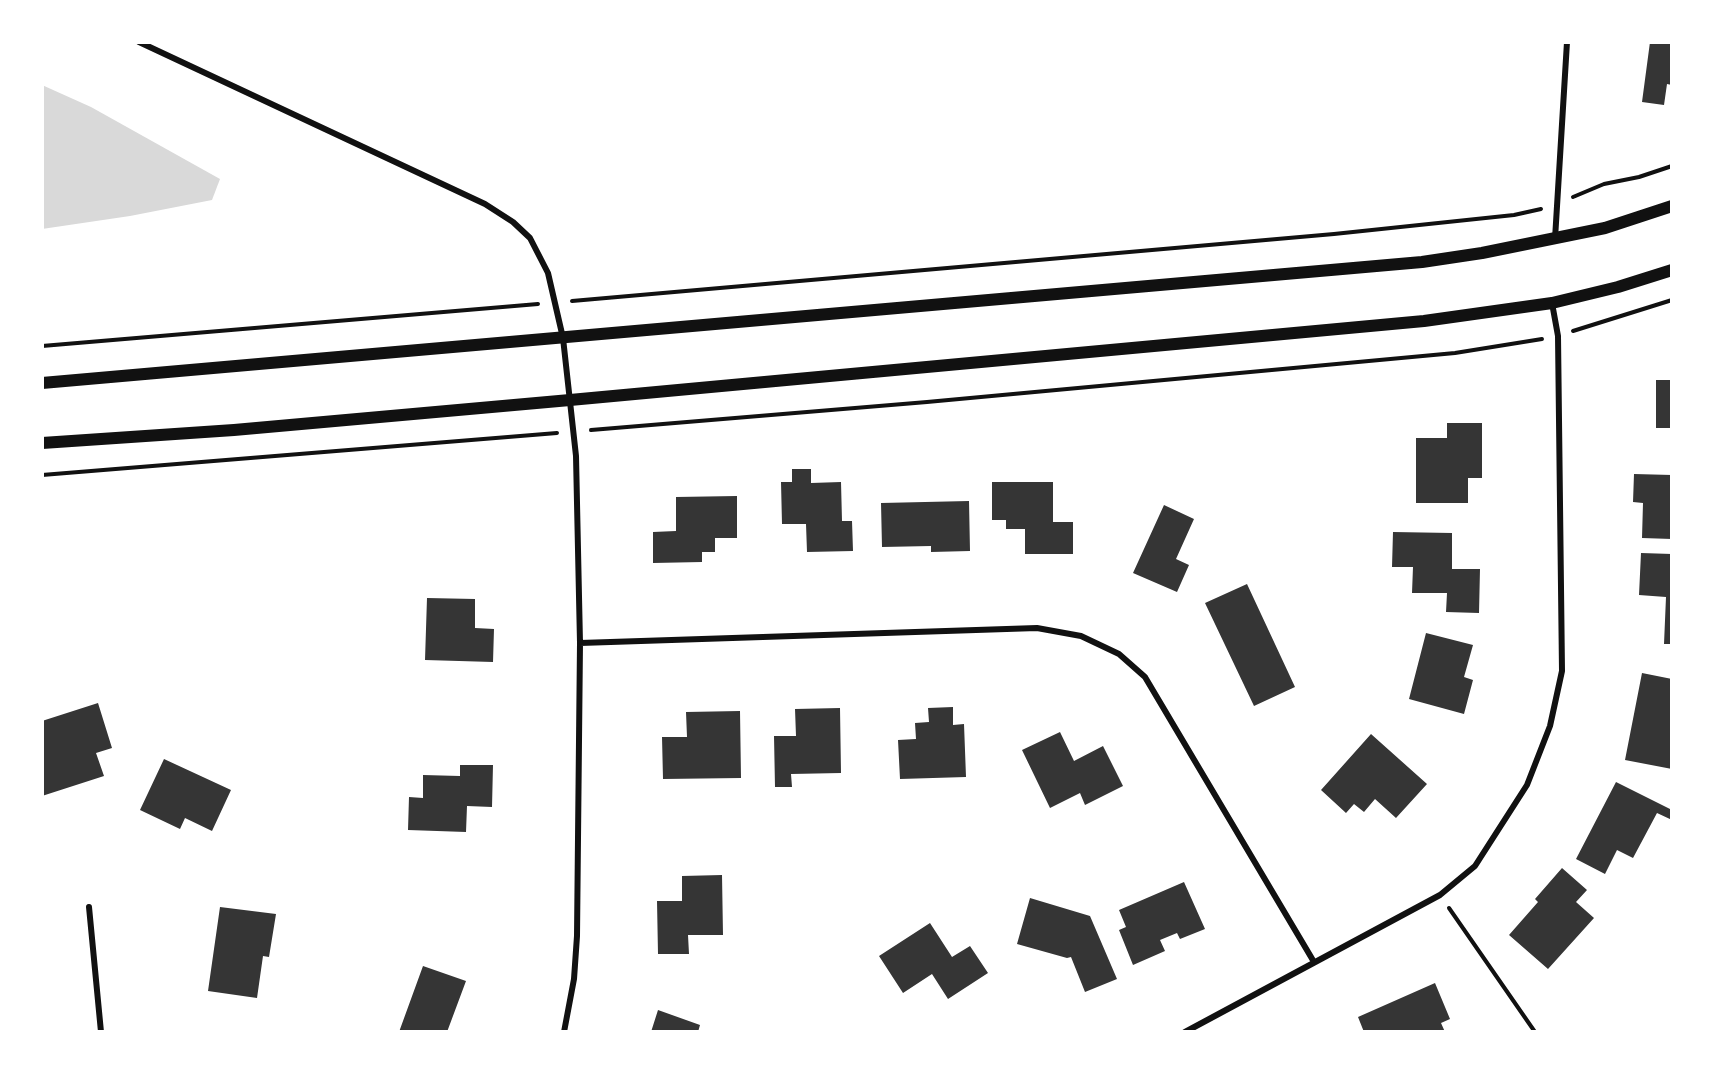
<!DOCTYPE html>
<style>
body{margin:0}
#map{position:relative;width:1714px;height:1074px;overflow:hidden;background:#fff;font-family:"Sofia Sans Condensed",sans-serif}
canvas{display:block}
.frame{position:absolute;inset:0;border:44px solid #fff;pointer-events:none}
</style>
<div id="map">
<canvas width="1714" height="1074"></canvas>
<div class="frame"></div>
</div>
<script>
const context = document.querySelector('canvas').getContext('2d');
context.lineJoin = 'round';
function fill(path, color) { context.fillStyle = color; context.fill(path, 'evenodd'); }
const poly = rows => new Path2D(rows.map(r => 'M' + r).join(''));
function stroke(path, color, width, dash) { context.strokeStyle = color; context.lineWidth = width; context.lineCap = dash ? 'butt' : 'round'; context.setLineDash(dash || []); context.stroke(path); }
const water = poly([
 [42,85,91,107,220,179,212,200,130,216,42,229]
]);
const building = poly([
 [1650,42,1672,42,1672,85,1667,84,1664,105,1642,102],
 [1656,380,1672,380,1672,428,1656,428],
 [1447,423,1482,423,1482,478,1468,478,1468,503,1416,503,1416,438,1447,438],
 [792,469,811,469,811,483,841,482,842,521,852,521,853,551,807,552,806,524,782,524,781,482,792,482],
 [1634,474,1672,475,1672,539,1642,538,1643,503,1633,502],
 [992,482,1053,482,1053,522,1073,522,1073,554,1025,554,1025,529,1006,529,1006,520,992,520],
 [737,496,737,538,715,538,715,552,702,552,702,562,653,563,653,532,676,531,676,497],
 [969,501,970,551,931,552,931,546,882,547,881,503],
 [1164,505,1194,519,1176,559,1189,565,1177,592,1133,573],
 [1393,532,1452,533,1452,569,1480,569,1479,613,1446,612,1447,593,1412,593,1413,567,1392,567],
 [1641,553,1672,554,1672,644,1664,644,1666,597,1639,595],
 [1247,584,1295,687,1254,706,1205,603],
 [427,598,475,599,475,628,494,629,493,662,425,660],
 [1426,633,1473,645,1464,677,1473,680,1464,714,1409,699],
 [1642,673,1672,679,1672,769,1625,760],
 [98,703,112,748,96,753,104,776,42,796,42,721],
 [953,707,953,725,964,724,966,777,900,779,898,740,916,739,915,723,929,722,928,708],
 [840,708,841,773,791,774,792,787,775,787,774,736,796,736,795,709],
 [740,711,741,778,663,779,662,737,687,737,686,712],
 [1060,732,1074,761,1103,746,1123,786,1085,805,1080,793,1050,808,1022,750],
 [1371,734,1427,784,1396,818,1375,799,1364,812,1354,804,1346,813,1321,790],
 [164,759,231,790,212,831,185,818,180,829,140,810],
 [460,765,493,765,492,807,467,806,466,832,408,830,409,797,423,798,423,775,460,776],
 [1616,782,1672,810,1672,820,1657,813,1633,858,1617,850,1605,874,1576,859],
 [1562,868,1587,890,1576,902,1594,918,1548,969,1509,935,1538,902,1535,899],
 [722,875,723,935,688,935,689,954,658,954,657,901,682,901,682,876],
 [1184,882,1205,929,1180,939,1177,933,1160,940,1165,951,1133,965,1119,930,1126,927,1119,910],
 [1030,898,1090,916,1117,979,1085,992,1071,957,1067,958,1017,944],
 [220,907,276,914,269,957,263,956,257,998,208,991],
 [930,923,952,957,970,946,988,973,948,999,932,974,903,993,879,956],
 [423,966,466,981,447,1032,399,1032],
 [1435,983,1450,1019,1441,1023,1445,1032,1364,1032,1358,1017],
 [658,1010,700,1025,698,1032,651,1032]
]);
const path = poly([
 [1573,197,1604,184,1639,177,1672,166],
 [572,301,1334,234,1514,215,1541,209],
 [1573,331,1672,300],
 [42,346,538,304],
 [591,430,927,402,1455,353,1542,339],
 [42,475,557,433],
 [1449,908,1535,1032]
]);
const minor = poly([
 [139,42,485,204,513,222,530,238,548,273,563,338,576,456,580,643,577,936,574,979,564,1032],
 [1555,239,1567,42],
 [580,643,1037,628,1081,636,1119,654,1145,677,1314,962],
 [89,907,101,1032],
 [1185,1032,1440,895,1475,866,1527,785,1550,726,1562,671,1558,336,1552,303]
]);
const secondary = poly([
 [42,383,1422,262,1482,253,1605,228,1672,206],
 [42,443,234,430,570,400,1424,321,1552,303,1618,287,1672,270]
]);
fill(water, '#d9d9d9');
fill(building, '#353535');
stroke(path, '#111', 4);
stroke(minor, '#111', 6);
stroke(secondary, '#111', 12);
</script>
